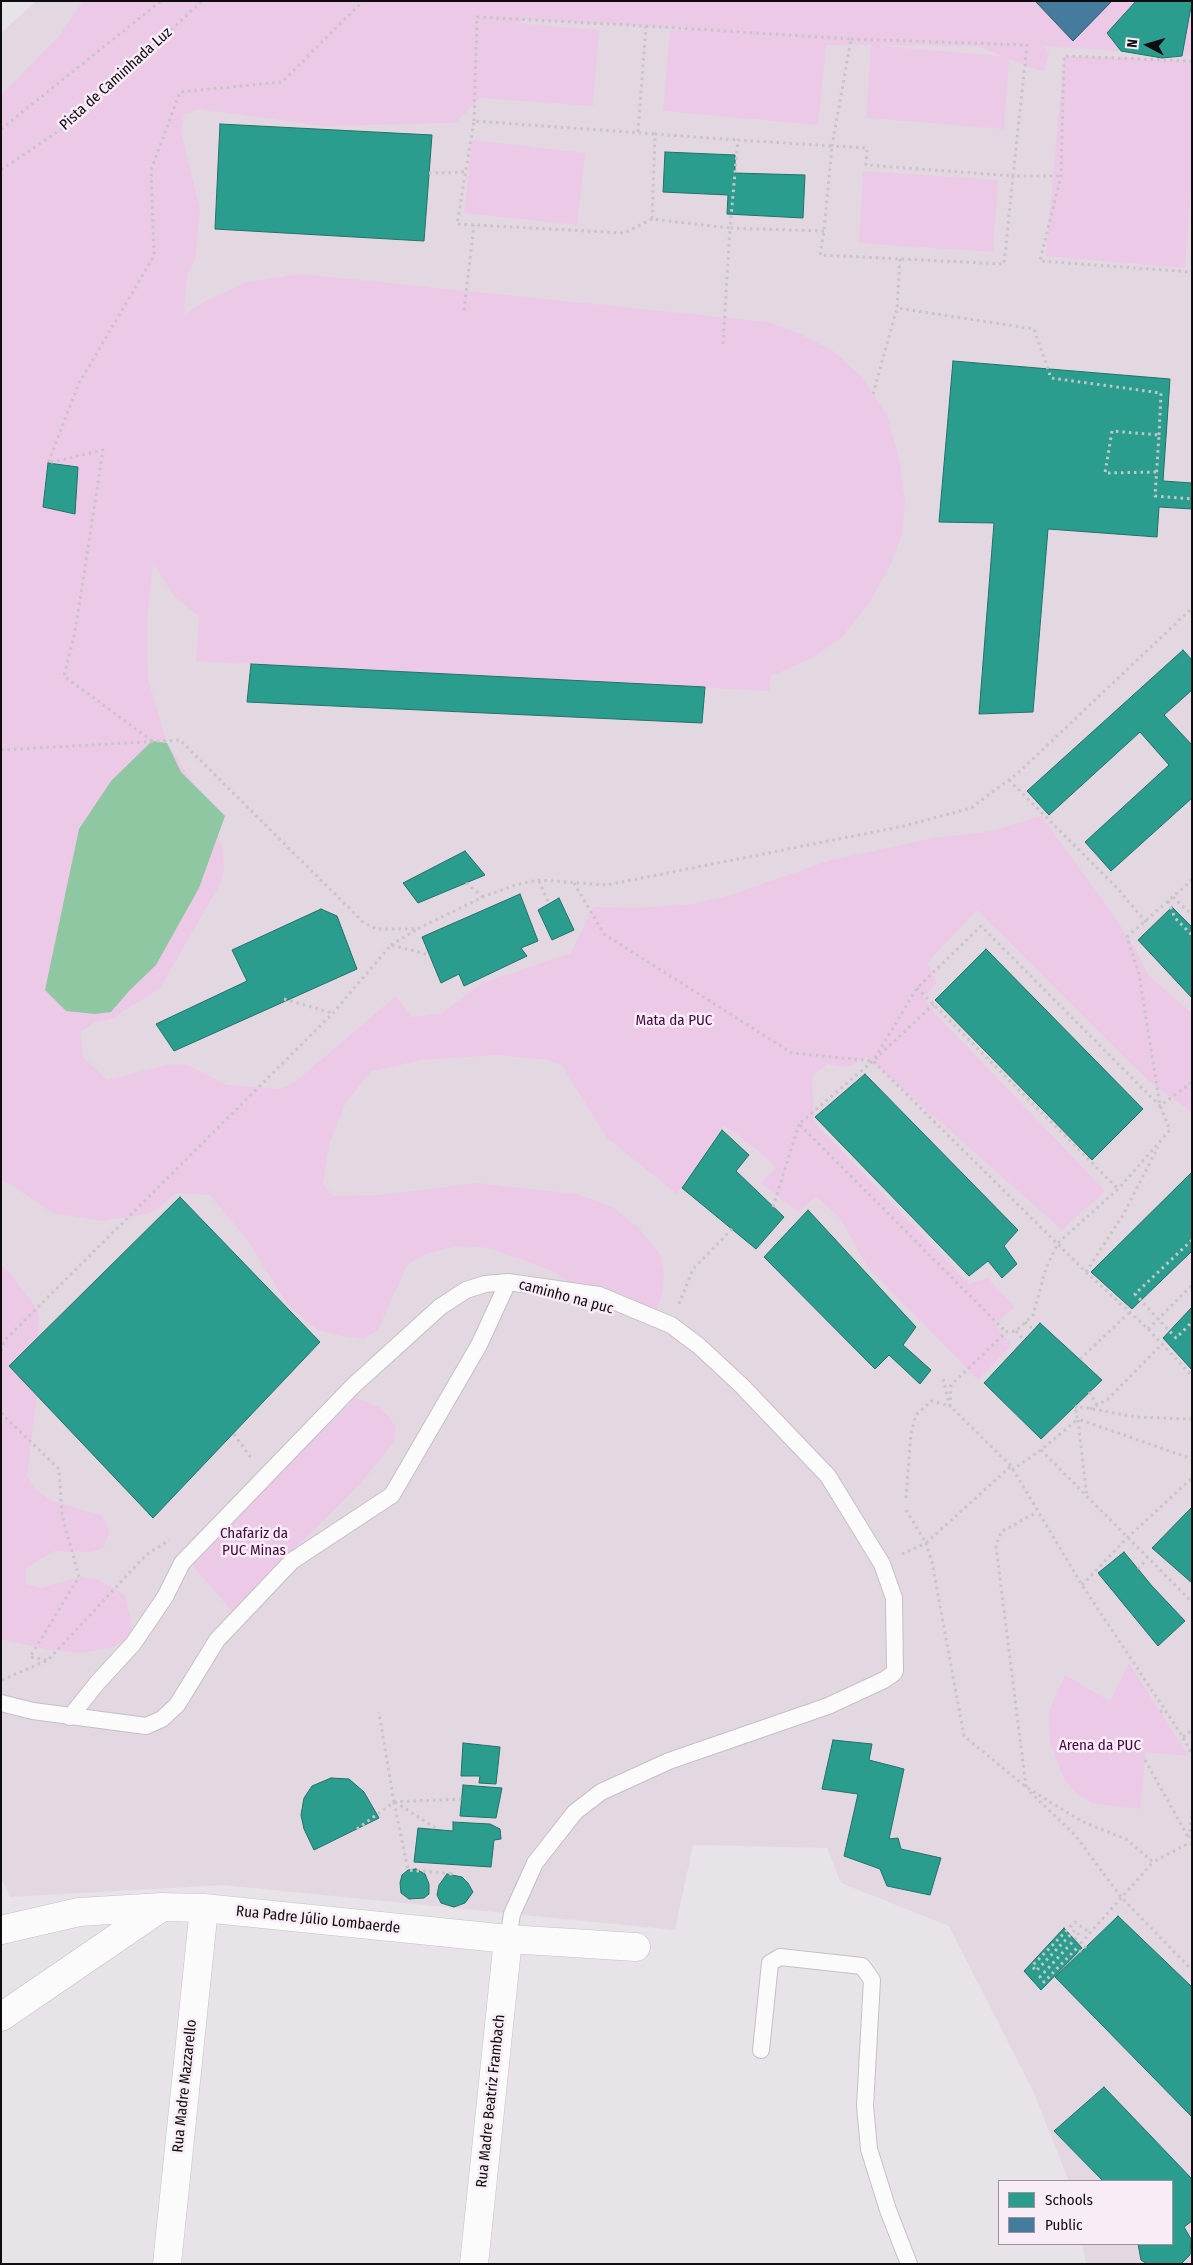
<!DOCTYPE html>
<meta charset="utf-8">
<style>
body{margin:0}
#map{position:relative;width:1193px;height:2265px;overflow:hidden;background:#e8e3e8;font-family:"Fira Sans Condensed",sans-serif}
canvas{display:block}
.frame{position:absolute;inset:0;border:2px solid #0f0c0f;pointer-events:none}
.legend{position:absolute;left:998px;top:2180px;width:175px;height:65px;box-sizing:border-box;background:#f8edf6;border:1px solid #9b939a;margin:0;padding:6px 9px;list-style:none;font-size:15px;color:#0f0c0f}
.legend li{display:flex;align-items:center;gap:10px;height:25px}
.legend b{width:25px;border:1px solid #9b939a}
.north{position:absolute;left:1123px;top:20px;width:50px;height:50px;-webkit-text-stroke:4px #f8edf6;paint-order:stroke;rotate:276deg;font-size:14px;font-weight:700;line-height:20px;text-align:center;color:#0f0c0f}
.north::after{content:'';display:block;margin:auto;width:18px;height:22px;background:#0f0c0f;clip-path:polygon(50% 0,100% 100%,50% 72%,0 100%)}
</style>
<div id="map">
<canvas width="1193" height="2265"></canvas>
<div class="frame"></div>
<ul class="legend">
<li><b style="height:14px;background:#2a9d8f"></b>Schools</li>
<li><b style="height:14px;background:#457b9d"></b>Public</li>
</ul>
<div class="north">N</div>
</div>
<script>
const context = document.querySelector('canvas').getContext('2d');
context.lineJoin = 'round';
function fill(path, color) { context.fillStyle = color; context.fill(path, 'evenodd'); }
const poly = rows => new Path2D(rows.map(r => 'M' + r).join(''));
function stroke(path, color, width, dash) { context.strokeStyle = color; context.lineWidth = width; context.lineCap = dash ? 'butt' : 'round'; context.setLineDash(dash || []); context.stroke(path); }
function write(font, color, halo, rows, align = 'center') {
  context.font = font + ' "Fira Sans Condensed",sans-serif'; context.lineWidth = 5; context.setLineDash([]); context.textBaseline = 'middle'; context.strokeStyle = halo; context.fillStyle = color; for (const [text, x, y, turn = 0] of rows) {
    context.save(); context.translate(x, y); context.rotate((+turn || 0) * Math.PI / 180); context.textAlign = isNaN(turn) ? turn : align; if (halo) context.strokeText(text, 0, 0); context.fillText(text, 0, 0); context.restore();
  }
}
const built = poly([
 [36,1,1192,1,1192,2264,1086,2264,1082,2244,1172,2244,1172,2181,1069,2181,1033,2091,949,1926,841,1883,827,1848,693,1845,675,1930,223,1885,10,1897,1,1878,1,33]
]);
const green = poly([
 [83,1,1192,1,1192,56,1044,46,1049,54,1044,71,1028,67,1009,59,1004,129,866,118,871,45,826,45,818,125,663,111,670,30,689,31,681,28,524,19,516,23,599,30,593,106,480,98,455,123,323,126,199,109,184,115,181,131,200,210,195,259,188,273,184,305,185,314,205,301,247,282,301,274,768,322,800,334,833,351,862,377,887,416,899,458,905,500,902,535,890,566,869,603,842,637,812,658,771,676,769,691,196,661,199,616,174,596,153,563,147,620,148,679,167,743,208,805,213,819,223,852,224,870,220,884,160,988,111,1019,94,1022,80,1033,84,1058,107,1080,168,1065,187,1065,227,1085,279,1089,295,1082,396,996,411,1017,442,1013,482,983,571,953,593,907,639,908,692,904,734,894,828,861,933,838,993,831,1041,816,1109,909,1134,947,1149,976,1192,1013,1192,1112,1149,1081,977,910,927,963,937,983,924,997,935,1013,1105,1191,1062,1230,867,1057,848,1067,827,1064,812,1077,814,1122,969,1284,988,1278,1015,1307,995,1324,1011,1345,978,1380,867,1266,840,1218,816,1196,799,1212,761,1183,776,1168,765,1156,724,1125,677,1194,608,1139,562,1066,548,1060,497,1055,421,1060,370,1072,345,1104,329,1145,323,1184,333,1196,382,1195,477,1183,577,1194,612,1207,638,1227,660,1254,664,1273,662,1293,656,1310,640,1319,611,1309,554,1272,524,1260,488,1248,455,1246,424,1255,407,1265,378,1330,364,1339,348,1337,318,1330,289,1307,248,1241,210,1195,176,1193,151,1213,102,1221,53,1213,13,1186,1,1180,1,95,59,36],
 [880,45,979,46,1001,56,880,46],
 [1064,56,1192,61,1192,175,1185,268,1046,256],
 [472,140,585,153,577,225,464,213],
 [863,171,998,180,993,252,859,243],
 [1,1265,7,1269,38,1310,40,1372,27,1476,36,1490,50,1500,102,1516,109,1531,104,1548,89,1552,55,1551,26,1568,26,1584,42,1588,79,1577,97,1579,125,1595,132,1627,126,1640,110,1648,81,1653,45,1649,1,1639],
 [356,1398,378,1407,389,1417,396,1428,393,1443,360,1484,232,1611,193,1566,204,1549,231,1519],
 [1129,1663,1188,1756,1146,1752,1140,1809,1092,1803,1077,1794,1064,1779,1050,1743,1049,1711,1065,1675,1110,1701]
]);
const water = poly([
 [152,741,167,743,181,772,225,816,199,888,156,965,129,991,111,1012,95,1014,66,1011,45,990,79,829,111,781]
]);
const schools = poly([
 [1136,1,1192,1,1182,56,1162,58,1121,51,1107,33,1136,1],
 [220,124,432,135,424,241,215,229,220,124],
 [665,152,735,155,735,173,805,175,803,218,727,214,728,195,663,192,665,152],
 [953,361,1170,379,1163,481,1192,483,1192,509,1159,507,1157,537,1048,529,1033,712,979,714,994,523,939,522,953,361],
 [48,463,78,467,75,514,43,507,48,463],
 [1183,650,1192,660,1192,690,1164,715,1192,745,1192,798,1111,871,1085,842,1169,765,1140,732,1049,815,1027,791,1183,650],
 [251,664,705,687,702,723,247,702,251,664],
 [465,851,485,875,418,903,403,883,465,851],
 [520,894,538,941,521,948,527,956,464,986,459,974,441,983,422,937,520,894],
 [559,898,574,930,552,940,538,910,559,898],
 [1172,907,1192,927,1192,998,1138,940,1172,907],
 [321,909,337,916,357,969,174,1051,156,1024,247,981,232,950,321,909],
 [986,949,1143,1109,1092,1160,935,1000,986,949],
 [865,1074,1018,1230,1004,1246,1017,1264,1002,1278,988,1261,969,1276,815,1117,865,1074],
 [722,1130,749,1155,736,1171,784,1217,756,1249,682,1188,722,1130],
 [1192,1172,1192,1251,1132,1309,1091,1272,1192,1172],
 [180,1197,320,1342,153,1518,9,1366,180,1197],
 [808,1210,916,1327,903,1345,931,1370,920,1384,889,1355,875,1369,764,1257,808,1210],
 [1192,1307,1192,1370,1163,1338,1192,1307],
 [1040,1323,1102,1380,1041,1439,984,1383,1040,1323],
 [1192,1507,1192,1583,1152,1548,1192,1507],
 [1124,1552,1152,1586,1185,1621,1158,1646,1098,1573,1124,1552],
 [833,1740,872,1744,869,1760,904,1769,889,1839,898,1838,901,1849,941,1858,930,1895,887,1886,880,1869,844,1856,858,1794,822,1789,833,1740],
 [463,1743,500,1747,496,1784,479,1783,480,1776,461,1776,463,1743],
 [331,1778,349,1779,364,1792,379,1818,314,1850,304,1829,301,1815,304,1798,312,1786,331,1778],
 [463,1785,502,1788,496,1818,460,1816,463,1785],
 [453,1822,490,1824,500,1829,501,1839,494,1840,491,1867,414,1862,418,1828,453,1831,453,1822],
 [416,1869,425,1874,429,1884,429,1894,424,1898,409,1899,401,1893,400,1883,402,1875,408,1870,416,1869],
 [447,1874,462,1877,468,1883,473,1892,465,1903,454,1907,441,1903,437,1895,439,1885,447,1874],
 [1118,1916,1192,1987,1192,2117,1055,1977,1118,1916],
 [1064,1928,1082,1948,1041,1990,1024,1971,1064,1928],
 [1104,2087,1192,2179,1192,2221,1184,2227,1191,2239,1190,2255,1181,2264,1147,2264,1141,2260,1138,2244,1172,2244,1172,2181,1103,2181,1054,2131,1104,2087]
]);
const public = poly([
 [1035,1,1112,1,1073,41,1035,1]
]);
const path = poly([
 [646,26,851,39,832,146,867,148,866,165,1013,176,1004,264,820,255,824,231,832,146,738,140,730,228,824,231],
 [851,39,1027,45,1013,176,1061,176],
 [1192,61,1064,56,1061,176,1040,261,1192,272],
 [474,121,477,17,646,26,638,132],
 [1,129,161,1],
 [1,170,72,122,202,1],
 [429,173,466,172],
 [652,219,624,233,457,224,474,121,655,134],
 [900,259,897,308,1034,329,1051,378,1161,393,1159,435],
 [464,310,474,225],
 [723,344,730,228,652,219,655,134,738,140],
 [873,394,897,308],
 [1156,472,1105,473,1112,431,1159,435,1155,496,1192,499],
 [152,741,64,676,75,632,103,450,48,463,79,383,154,256,151,170,180,92,282,82,363,1],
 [1,750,180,740,364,923,377,929,417,929,483,897,515,885,539,880,607,885,904,826,971,808,1018,773,1192,608],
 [1009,780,1117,888,1146,922],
 [539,881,549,904],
 [466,883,483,897],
 [574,883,604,934,792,1053,873,1061,1086,1272,1148,1329,1192,1376],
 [1173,897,1192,915],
 [1168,901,1175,918,1192,935],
 [391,945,416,930],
 [917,988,1118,1189],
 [284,999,332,1013],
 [934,1004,873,1061,799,1124,1006,1332],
 [875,1058,917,988,981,926,1160,1106,1192,1082],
 [773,1207,799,1124],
 [1192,1240,1135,1294,1176,1338,1192,1322],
 [1086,1272,1123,1215,1158,1147],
 [679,1304,693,1269,732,1229],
 [1025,1322,1034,1330],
 [1148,1329,1192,1285],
 [1016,1331,1024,1340],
 [1,1351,4,1341,333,1013,391,945,430,955],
 [1080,1359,1130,1312],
 [943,1379,950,1406,1011,1466,1082,1585,1183,1737,1192,1755],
 [1089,1392,1097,1405],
 [1075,1406,1079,1409],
 [1090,1409,1108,1399,1162,1344],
 [1,1413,59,1469,62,1515,79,1577,30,1657,47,1660],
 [1192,1419,1136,1417,1082,1407,1075,1412,1078,1419,1192,1459],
 [1078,1420,1087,1498],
 [234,1434,251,1458],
 [1041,1450,1192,1602],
 [1012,1470,1041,1450,1078,1419],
 [906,1498,911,1433,916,1415,931,1401,950,1406,951,1385,1006,1332,1016,1331,1033,1315,1046,1268,1058,1243,1118,1189,1170,1130,1160,1106,1139,974,1127,937,1192,880],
 [906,1510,926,1543,1011,1466],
 [902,1554,926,1543,932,1562,964,1736,1026,1787,1083,1822,1126,1839,1153,1862,1189,1843,1192,1844],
 [1138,1569,1147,1559],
 [1082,1585,1127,1538,1192,1478],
 [2,1680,48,1660,146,1555,169,1540],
 [1160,1712,1165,1709],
 [1183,1737,1192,1730],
 [1145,1760,1188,1837],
 [1026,1787,996,1546,1001,1532,1037,1512],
 [1030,1792,1075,1835,1121,1897,1192,1970],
 [394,1802,408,1870,454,1874,447,1874],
 [394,1802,462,1799],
 [395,1802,437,1829],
 [357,1829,394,1802,379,1712],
 [1189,1838,1192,1811],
 [1086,1948,1081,1943,1153,1862],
 [1081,1952,1077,1948,1044,1982,1040,1977,1079,1935,1075,1930,1036,1971,1032,1966,1075,1922,1090,1933]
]);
const lane = poly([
 [1,1703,33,1711,146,1726,162,1719,177,1705,217,1640,292,1561,392,1495,479,1345,508,1282],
 [70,1717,98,1682,133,1644,165,1597,182,1563,353,1386,440,1307,466,1290,485,1284,508,1282,599,1295,671,1325,699,1346,741,1385,828,1476,882,1564,894,1598,895,1670,894,1673,884,1680,828,1706,669,1761,601,1792,575,1812,535,1863,512,1914,508,1939],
 [761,2050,770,1963,780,1957,862,1966,872,1980,865,2106,869,2149,888,2210,909,2264]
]);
const street = poly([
 [1,1930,79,1912,162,1907,204,1908,508,1939,636,1947],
 [1,2017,162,1907],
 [167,2264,204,1908],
 [474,2264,508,1939]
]);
const streetNames = [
 ["Pista de Caminhada Luz",116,79,-42],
 ["caminho na puc",566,1297,15],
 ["Rua Padre Júlio Lombaerde",318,1920,6],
 ["Rua Madre Mazzarello",185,2086,-84],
 ["Rua Madre Beatriz Frambach",491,2101,-84]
];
const parkNames = [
 ["Mata da PUC",674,1021],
 ["Chafariz da",254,1534],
 ["PUC Minas",254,1551],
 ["Arena da PUC",1100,1746]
];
fill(built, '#e3d7e2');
fill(green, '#eccae7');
fill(water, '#90c7a3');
fill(schools, '#2a9d8f');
stroke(schools, '#227269', 1);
fill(public, '#457b9d');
stroke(public, '#355a72', 1);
stroke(lane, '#c4c0c4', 18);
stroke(street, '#c4c0c4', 29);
stroke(path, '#c7c5c6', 3, [2.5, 4]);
stroke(lane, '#fcfbfc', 16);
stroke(street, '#fcfbfc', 28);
write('15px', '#0f0c0f', '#f8edf6', streetNames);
write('15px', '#460a43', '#f8edf6', parkNames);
</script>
